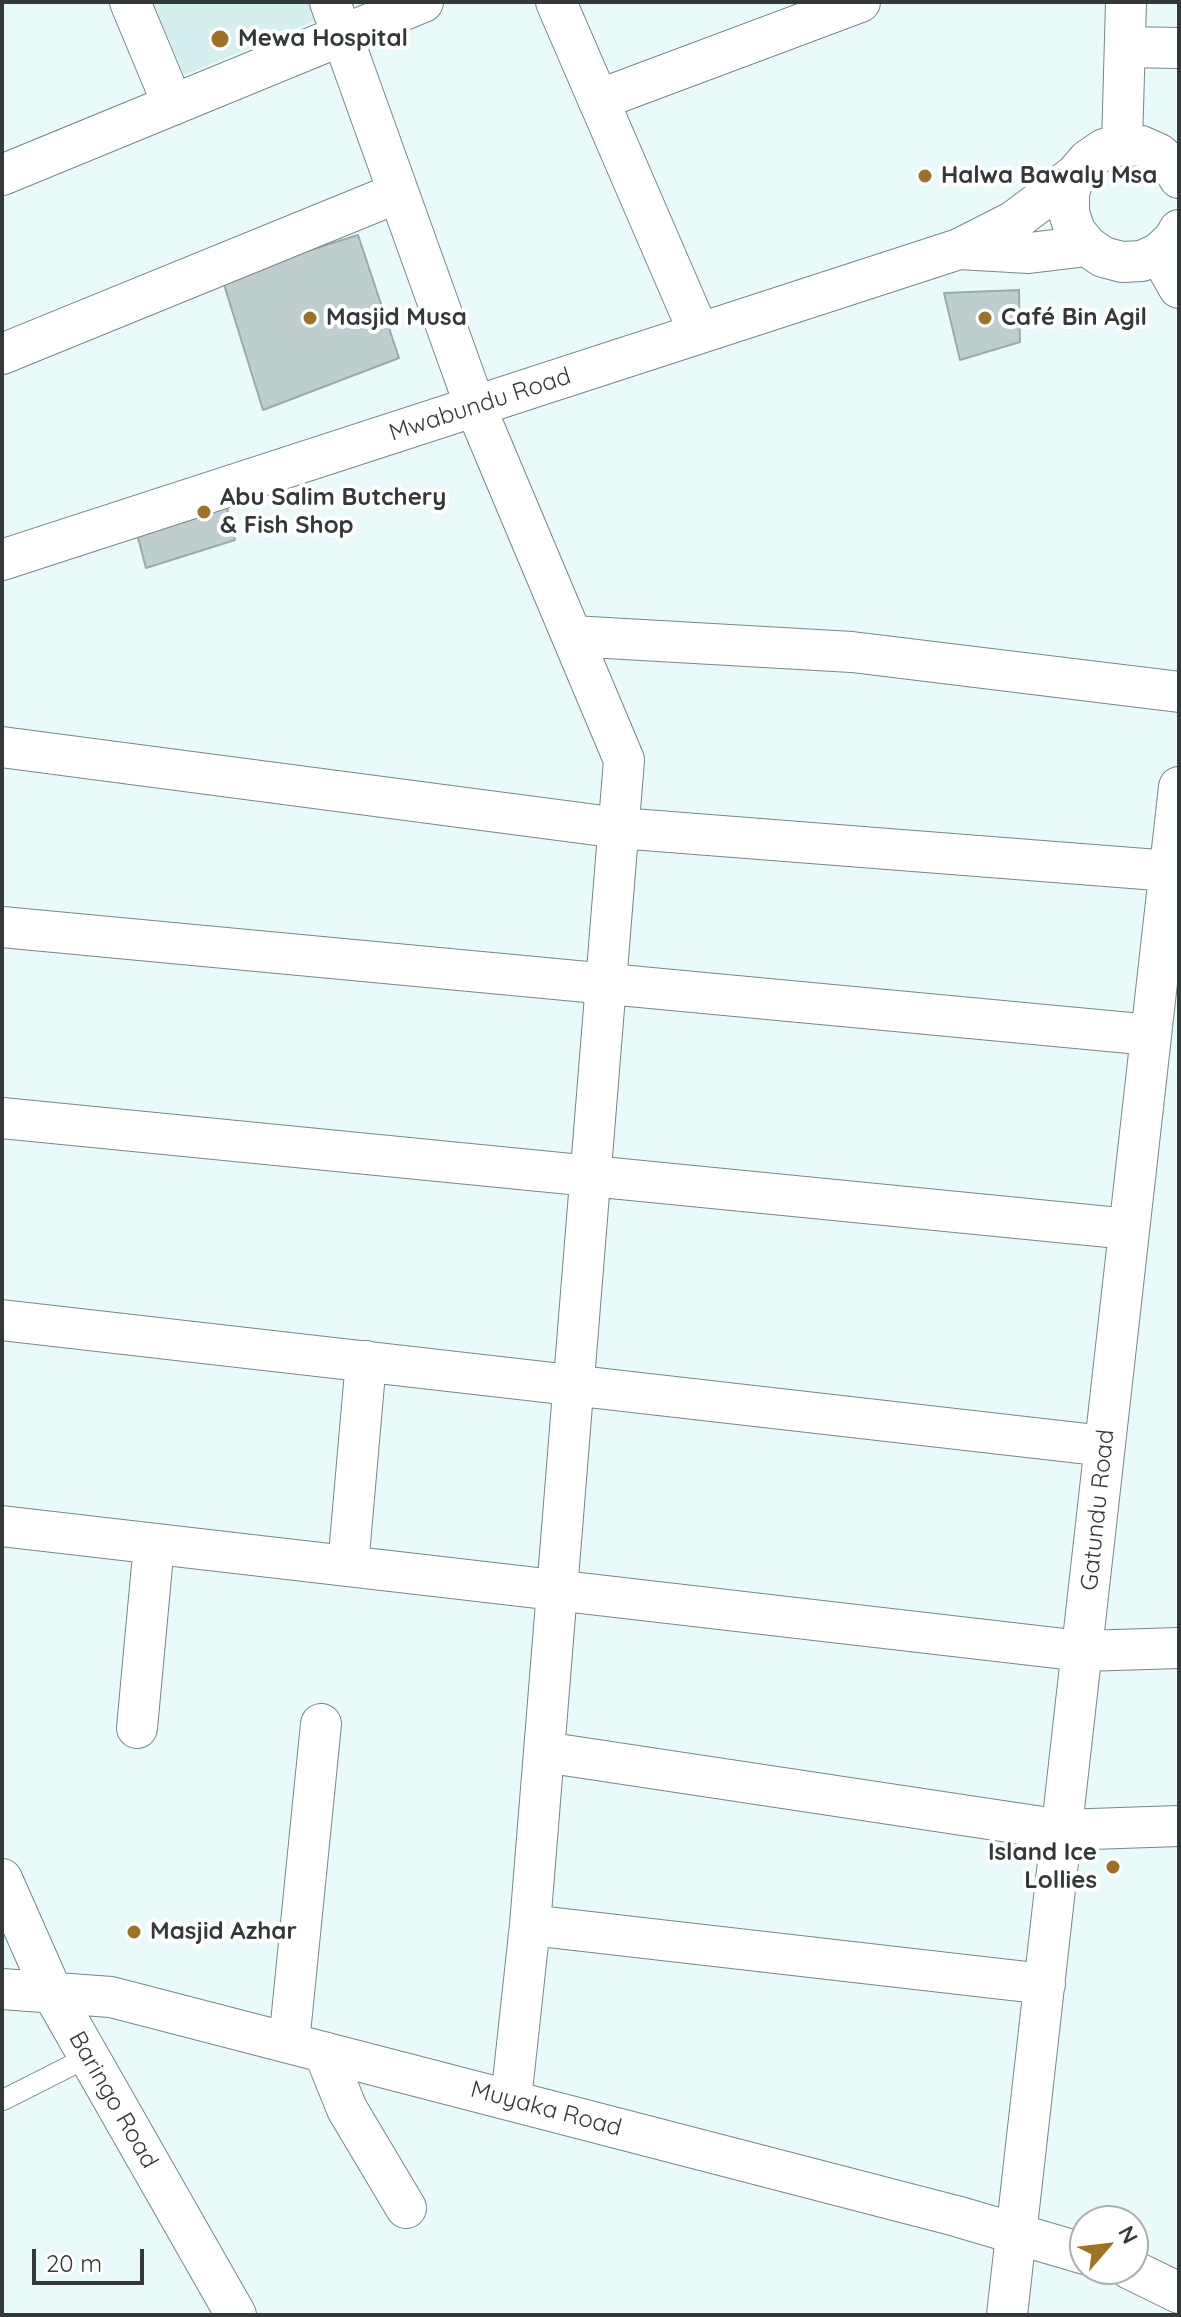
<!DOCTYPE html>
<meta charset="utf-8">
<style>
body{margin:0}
#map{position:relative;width:1181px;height:2317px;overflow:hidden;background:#e8faf9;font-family:Quicksand,sans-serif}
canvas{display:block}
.frame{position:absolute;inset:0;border:4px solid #333939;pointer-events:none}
.north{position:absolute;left:1069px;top:2205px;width:80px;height:80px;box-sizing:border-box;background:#fff;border:2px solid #adb0b0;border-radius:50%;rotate:62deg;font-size:22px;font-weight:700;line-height:32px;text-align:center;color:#333939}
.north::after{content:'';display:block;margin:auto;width:28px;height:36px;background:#a07024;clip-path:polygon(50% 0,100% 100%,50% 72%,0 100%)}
.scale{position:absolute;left:32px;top:2249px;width:112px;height:36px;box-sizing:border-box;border:4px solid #333939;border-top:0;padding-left:10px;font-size:24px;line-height:28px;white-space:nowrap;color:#333939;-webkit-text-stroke:6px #fff;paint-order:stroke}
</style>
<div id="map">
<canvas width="1181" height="2317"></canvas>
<div class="frame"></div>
<div class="north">N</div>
<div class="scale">20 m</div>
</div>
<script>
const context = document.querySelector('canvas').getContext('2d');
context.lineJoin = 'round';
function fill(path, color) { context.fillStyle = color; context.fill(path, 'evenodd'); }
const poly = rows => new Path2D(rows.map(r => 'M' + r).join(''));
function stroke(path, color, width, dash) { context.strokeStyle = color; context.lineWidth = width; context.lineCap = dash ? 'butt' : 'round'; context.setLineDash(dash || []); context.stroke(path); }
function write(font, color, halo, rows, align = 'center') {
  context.font = font + ' Quicksand,sans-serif'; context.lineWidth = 8; context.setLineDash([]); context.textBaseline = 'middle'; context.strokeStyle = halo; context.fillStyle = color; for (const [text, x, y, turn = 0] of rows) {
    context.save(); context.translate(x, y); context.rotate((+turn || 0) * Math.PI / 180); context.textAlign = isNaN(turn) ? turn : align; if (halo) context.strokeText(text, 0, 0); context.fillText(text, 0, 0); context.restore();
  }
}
const built = poly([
 [153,2,360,2,184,75]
]);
const building = poly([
 [358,235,399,358,263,410,222,278,358,235],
 [1019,290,1020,342,960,360,944,293,1019,290],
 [226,504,235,540,146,568,137,534,226,504]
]);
const service = poly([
 [3,2100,88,2057]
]);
const minor = poly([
 [130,2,173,105],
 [330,2,475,406,624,760,530,1925,511,2100],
 [556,2,699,333],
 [1125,47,1179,48],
 [598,100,860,2],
 [1122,145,1126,2],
 [2,175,423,2],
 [1179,178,1173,167,1159,154,1141,146,1122,145,1104,149,1088,160,1075,175,1069,193,1069,213,1075,231,1087,246,1103,257,1122,262,1142,261,1159,253,1174,239,1179,230],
 [959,249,1029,253,1087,246],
 [1159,253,1179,288],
 [2,354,397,193],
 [2,560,959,249,1014,221,1075,175],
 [572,636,852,652,1179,692],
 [2,747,619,828,1170,871],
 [2,927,1151,1035],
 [2,1118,1129,1229],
 [2,1320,1105,1446],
 [2,1526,1082,1651,1179,1648],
 [348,1566,366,1361],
 [137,1728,154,1544],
 [544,1752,1062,1830,1179,1826],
 [2,1879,52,1992,236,2315],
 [530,1925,1045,1984],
 [2,1989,111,1997,956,2216,1085,2254],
 [289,2043,321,1724],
 [324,2052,347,2109,406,2208],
 [1130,2269,1179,2293],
 [1007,2315,1179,787]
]);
const markers = [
 [220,39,10,"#a07024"],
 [925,176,8,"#a07024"],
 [310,318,8,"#a07024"],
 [985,318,8,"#a07024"],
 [204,512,8,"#a07024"],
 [1113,1867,8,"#a07024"],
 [134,1932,8,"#a07024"]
];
const poiNames = [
 ["Mewa Hospital",238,39],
 ["Halwa Bawaly Msa",941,176],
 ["Masjid Musa",326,318],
 ["Café Bin Agil",1001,318],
 ["Abu Salim Butchery",220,498],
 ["& Fish Shop",220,526],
 ["Island Ice",1097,1853,"right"],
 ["Lollies",1097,1881,"right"],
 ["Masjid Azhar",150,1932]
];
const streetNames = [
 ["Mwabundu Road",480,405,-18],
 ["Gatundu Road",1098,1510,-84],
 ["Baringo Road",113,2100,60],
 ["Muyaka Road",546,2109,15]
];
fill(built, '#d5eeee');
fill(building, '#becece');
stroke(building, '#9babab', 2);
stroke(service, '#788787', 22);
stroke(minor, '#788787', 42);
stroke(service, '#fff', 20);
stroke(minor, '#fff', 40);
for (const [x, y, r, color] of markers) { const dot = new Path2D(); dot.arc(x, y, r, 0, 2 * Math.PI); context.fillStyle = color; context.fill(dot); stroke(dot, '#fff', 3); }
write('bold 24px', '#333939', '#fff', poiNames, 'left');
write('24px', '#333939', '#fff', streetNames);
</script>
